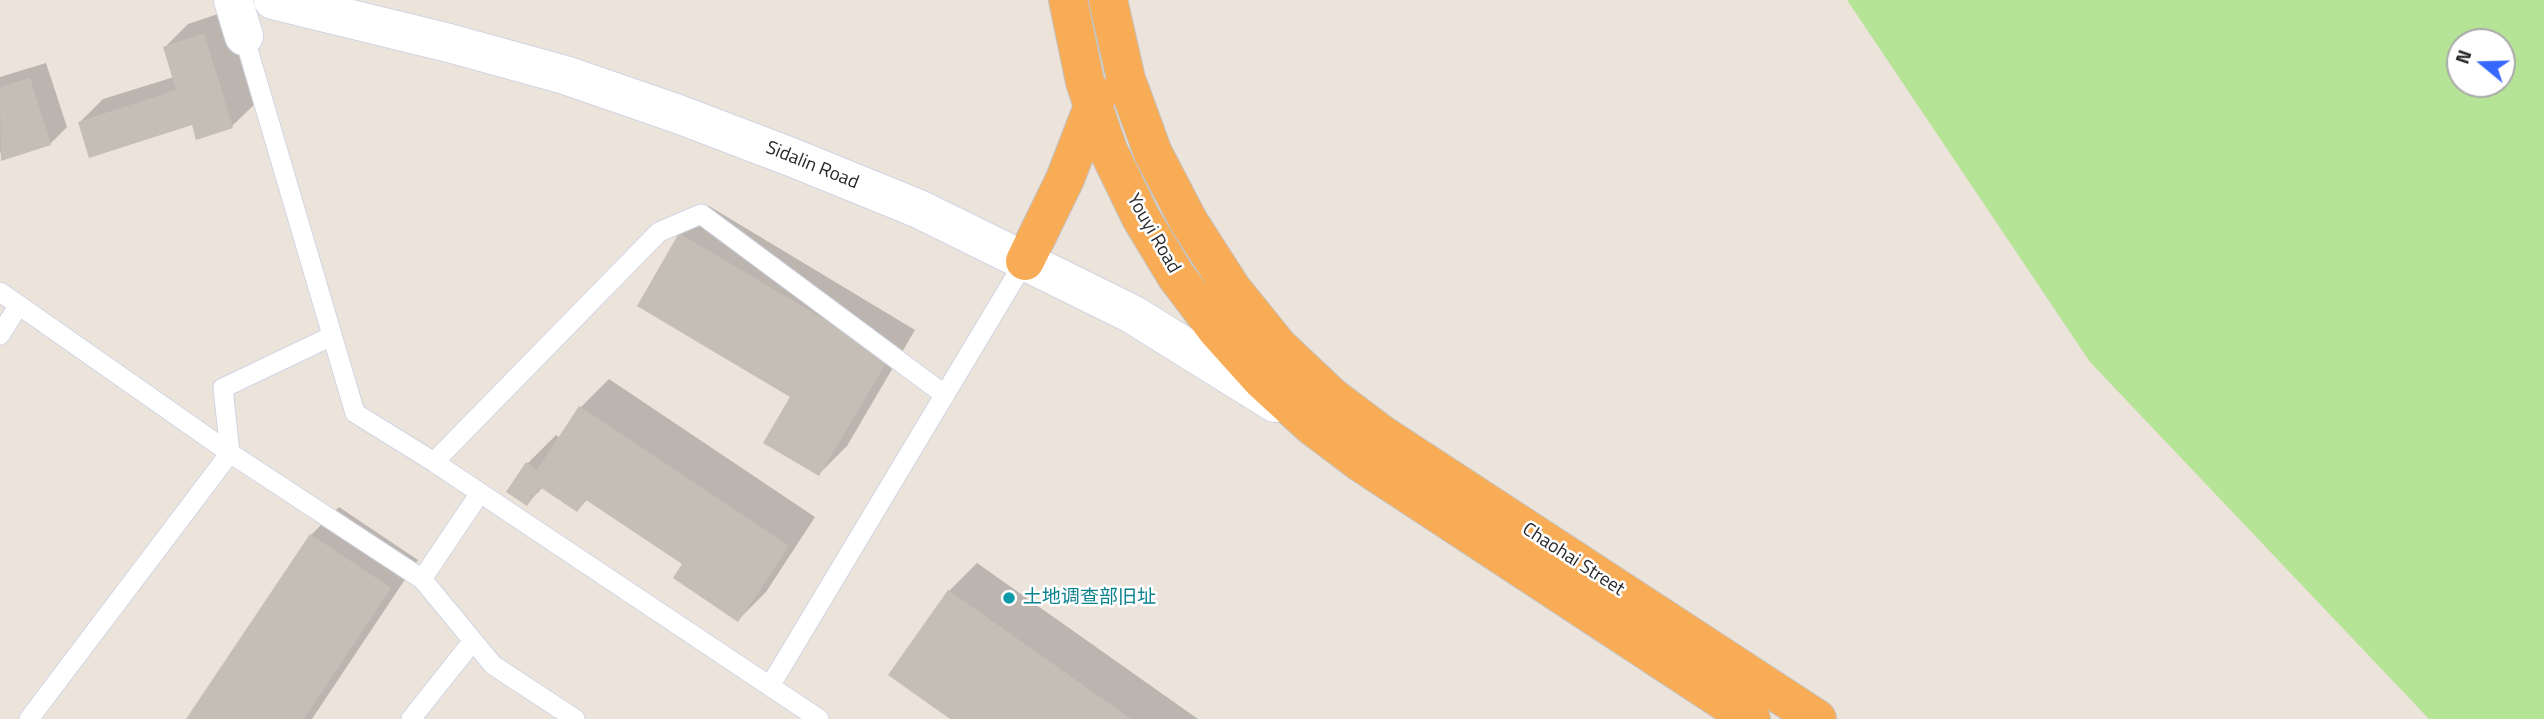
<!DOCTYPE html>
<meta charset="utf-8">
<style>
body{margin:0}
#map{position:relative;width:2544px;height:719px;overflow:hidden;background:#ece3db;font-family:"Titillium Web",sans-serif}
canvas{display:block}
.north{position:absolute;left:2446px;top:28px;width:70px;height:70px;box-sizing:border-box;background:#fff;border:2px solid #a9a9a9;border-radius:50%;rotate:289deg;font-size:19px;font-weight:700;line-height:28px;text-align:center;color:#292929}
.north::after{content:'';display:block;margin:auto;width:24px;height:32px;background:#3768fd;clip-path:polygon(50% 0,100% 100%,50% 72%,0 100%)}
</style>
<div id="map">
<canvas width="2544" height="719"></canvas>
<div class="north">N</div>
</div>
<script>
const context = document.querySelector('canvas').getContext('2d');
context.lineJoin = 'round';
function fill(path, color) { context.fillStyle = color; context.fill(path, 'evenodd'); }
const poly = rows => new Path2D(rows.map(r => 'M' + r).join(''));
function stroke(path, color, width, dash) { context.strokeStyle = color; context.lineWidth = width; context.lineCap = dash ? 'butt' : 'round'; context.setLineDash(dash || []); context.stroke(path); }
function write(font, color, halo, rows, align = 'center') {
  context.font = font + ' "Titillium Web","Noto Sans SC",sans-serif'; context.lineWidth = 5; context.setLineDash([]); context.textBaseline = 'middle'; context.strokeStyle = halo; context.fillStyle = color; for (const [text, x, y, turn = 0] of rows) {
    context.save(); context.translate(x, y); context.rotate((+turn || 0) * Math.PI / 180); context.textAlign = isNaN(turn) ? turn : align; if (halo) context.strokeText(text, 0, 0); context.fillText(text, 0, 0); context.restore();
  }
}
const green = poly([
 [1847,0,2544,0,2544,719,2429,719,2090,362],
 [2460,42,2502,42,2502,84,2460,84]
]);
const shadow = poly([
 [227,11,256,103,232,126,197,137,193,123,80,122,103,99,174,77,165,47,188,24],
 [46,63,67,127,50,144,2,159,0,151,0,77],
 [709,206,915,330,847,446,819,474,793,397,681,234],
 [609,379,815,517,766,592,738,620,684,563,588,499,577,510,543,487,527,504,528,463,556,435,560,438,581,407],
 [339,507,418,560,312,719,188,719,311,535],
 [977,563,1198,719,953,719,949,591]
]);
const building = poly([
 [204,33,233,128,196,140,192,125,89,158,78,122,176,90,163,47],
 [30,78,51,145,1,161,0,87],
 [679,233,889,358,819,476,763,443,790,397,637,306],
 [579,406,789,546,738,622,673,578,682,564,586,500,577,512,540,487,527,506,506,492,526,462,537,470],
 [310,534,391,588,304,719,186,719],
 [948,590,1131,719,950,719,888,675]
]);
const service = poly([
 [244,36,355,413,434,462,819,719],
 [0,292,230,453,422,579],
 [0,335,19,305],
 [434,462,659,232,701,214,945,395],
 [480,493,422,579,493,665,575,719],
 [770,686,1025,261],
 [29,719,230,453,223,388,332,336],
 [411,719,473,641]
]);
const tertiary = poly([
 [233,0,244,36],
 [273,0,449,43,565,75,678,114,791,157,919,209,1132,314,1275,403]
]);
const trunk = poly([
 [1068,0,1085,82,1108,150,1141,218,1176,276,1217,330,1262,380,1311,425,1360,462,1751,719],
 [1108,0,1126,79,1153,153,1189,222,1232,289,1278,346,1332,397,1381,434,1817,719],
 [1025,261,1065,179,1097,96]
]);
const markers = [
 [1009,598,7,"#0f9aa8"]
];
const streetNames = [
 ["Sidalin Road",812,166,22],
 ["Youyi Road",1153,234,60],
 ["Chaohai Street",1573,560,33]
];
const cultureNames = [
 ["土地调查部旧址",1023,598]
];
fill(green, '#b5e496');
fill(shadow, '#0003');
fill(building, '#c4beb6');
stroke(service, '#d0d5e3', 21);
stroke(tertiary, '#d0d5e3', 40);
stroke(trunk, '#c3c3c3', 40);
stroke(service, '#fff', 19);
stroke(tertiary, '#fff', 38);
stroke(trunk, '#f9ac56', 38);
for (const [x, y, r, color] of markers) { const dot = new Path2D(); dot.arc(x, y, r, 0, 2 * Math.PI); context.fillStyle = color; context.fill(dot); stroke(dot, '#fff', 2.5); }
write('19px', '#292929', '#fff', streetNames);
write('19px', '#0d838f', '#fff', cultureNames, 'left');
</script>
